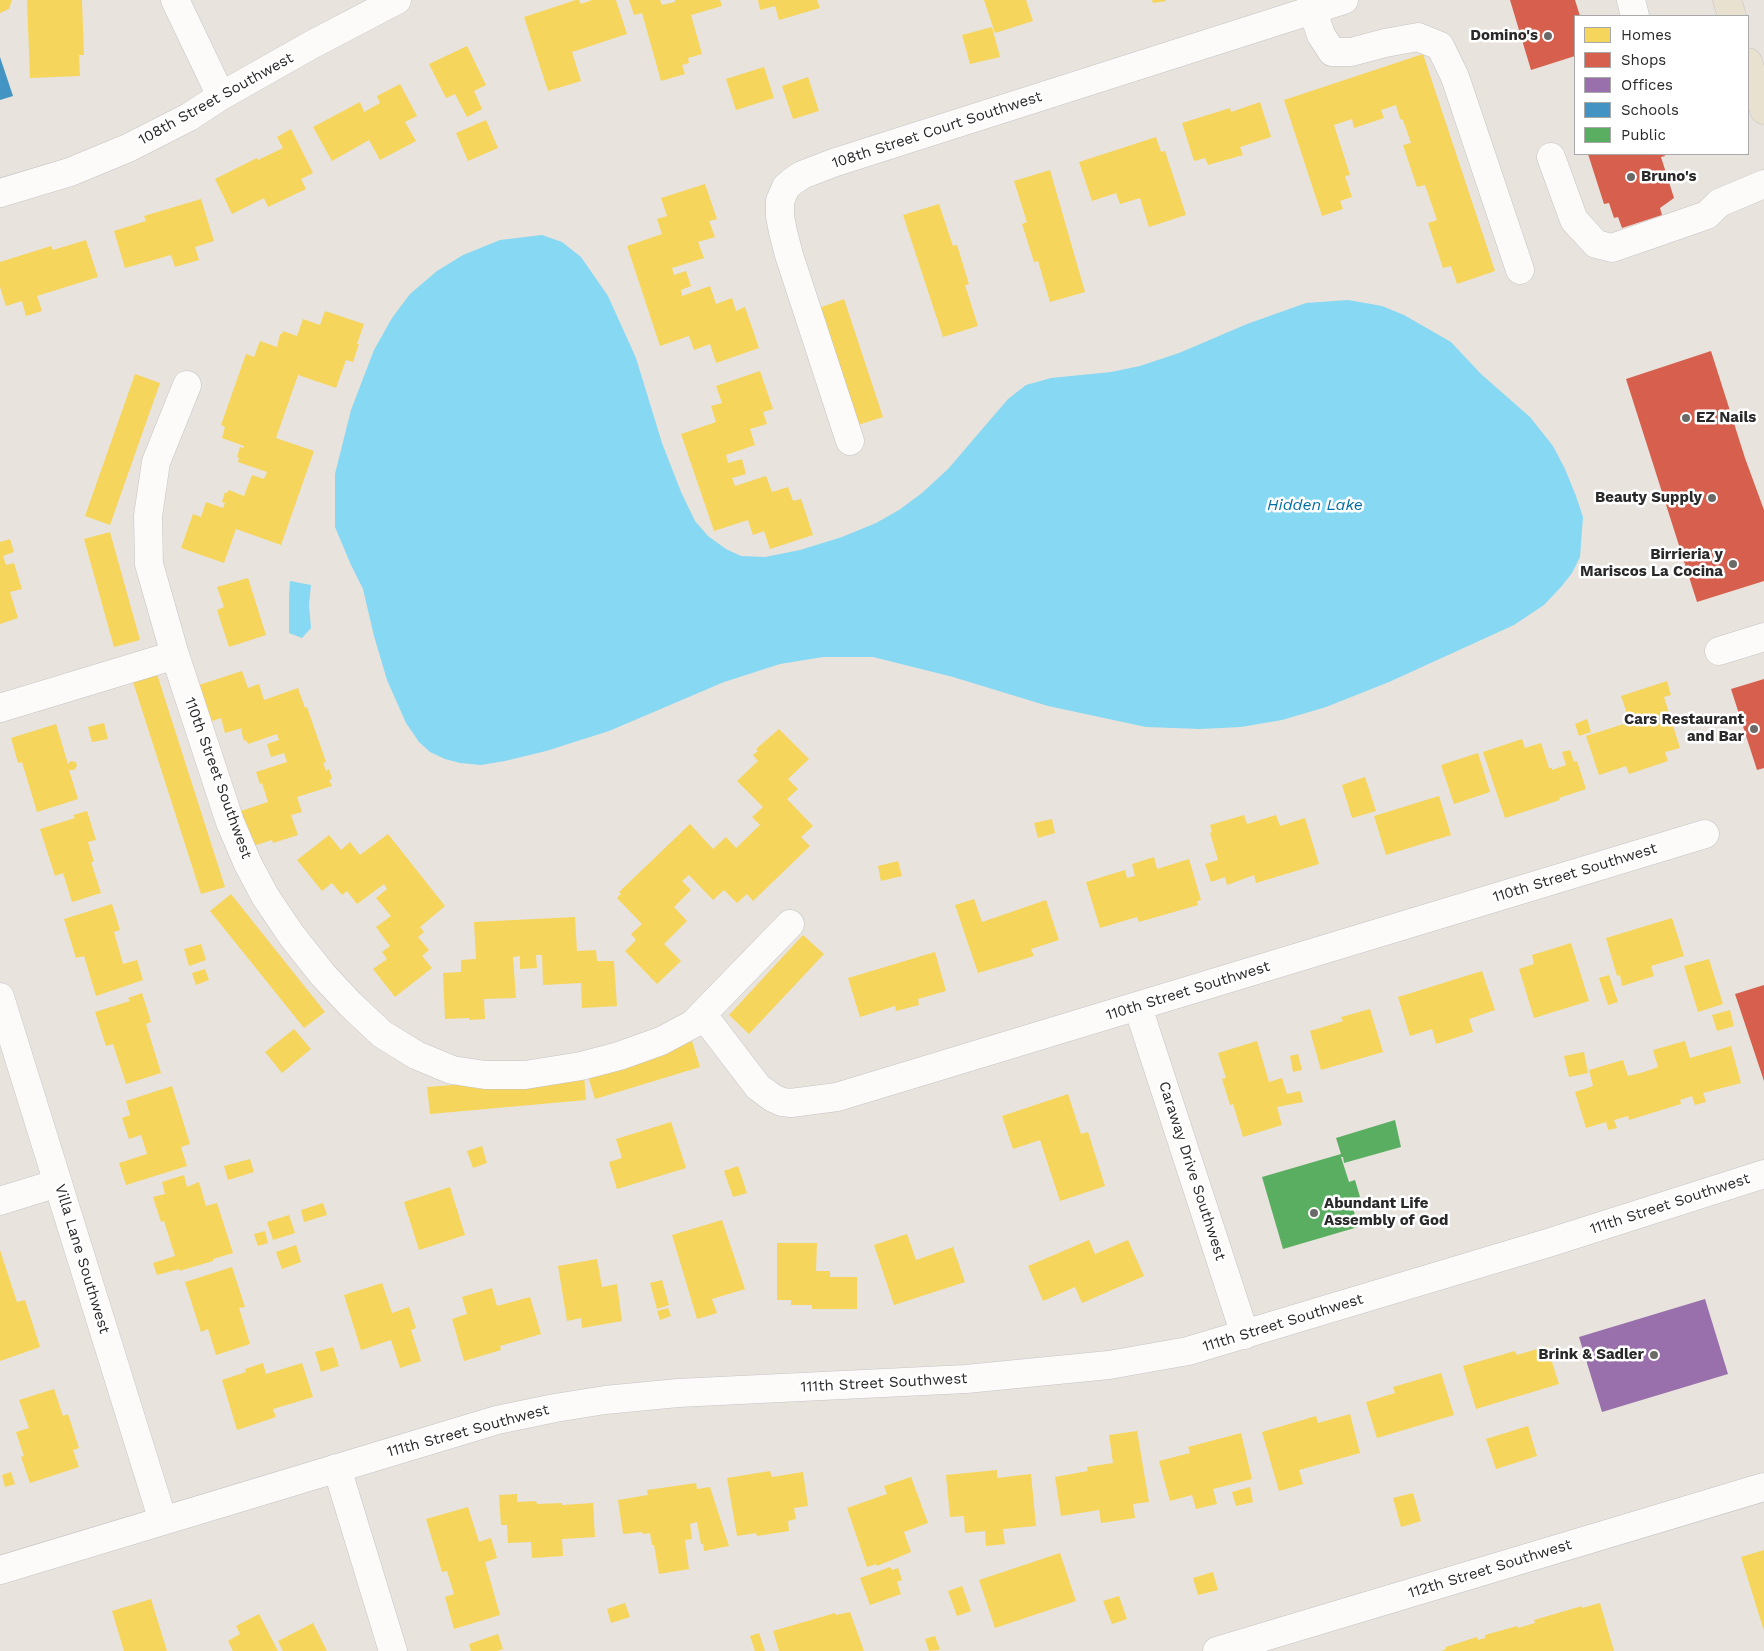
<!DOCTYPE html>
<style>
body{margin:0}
#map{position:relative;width:1764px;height:1651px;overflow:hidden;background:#e8e3dd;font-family:"Work Sans",sans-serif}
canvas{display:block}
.legend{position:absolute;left:1574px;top:15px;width:175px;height:140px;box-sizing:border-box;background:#fff;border:1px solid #a9a9a9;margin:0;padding:6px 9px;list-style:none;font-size:15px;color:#292929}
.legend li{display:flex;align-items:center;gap:10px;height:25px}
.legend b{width:25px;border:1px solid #a9a9a9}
</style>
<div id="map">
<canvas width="1764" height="1651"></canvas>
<ul class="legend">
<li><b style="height:14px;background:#f6d55c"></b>Homes</li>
<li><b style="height:14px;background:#d6604d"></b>Shops</li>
<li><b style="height:14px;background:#9970ab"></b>Offices</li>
<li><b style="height:14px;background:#4393c3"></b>Schools</li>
<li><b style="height:14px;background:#5aae61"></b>Public</li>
</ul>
</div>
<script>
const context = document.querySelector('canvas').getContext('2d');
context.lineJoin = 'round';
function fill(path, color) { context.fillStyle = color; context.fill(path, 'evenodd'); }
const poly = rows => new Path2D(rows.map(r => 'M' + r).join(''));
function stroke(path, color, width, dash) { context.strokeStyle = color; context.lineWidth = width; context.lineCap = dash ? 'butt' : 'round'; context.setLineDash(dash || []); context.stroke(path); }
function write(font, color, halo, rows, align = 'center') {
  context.font = font + ' "Work Sans",sans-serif'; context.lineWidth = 5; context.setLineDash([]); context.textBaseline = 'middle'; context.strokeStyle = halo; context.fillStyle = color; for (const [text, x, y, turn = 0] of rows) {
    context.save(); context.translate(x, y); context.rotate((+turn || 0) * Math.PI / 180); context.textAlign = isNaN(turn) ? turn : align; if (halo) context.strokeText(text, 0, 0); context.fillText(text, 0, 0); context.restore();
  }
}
const water = poly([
 [542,235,562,242,581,257,608,296,636,358,662,443,681,492,695,521,708,536,726,549,741,556,765,557,800,550,842,537,876,523,899,510,922,493,948,469,1008,399,1026,385,1051,378,1111,372,1140,366,1179,353,1247,324,1306,303,1348,300,1382,306,1404,315,1451,342,1481,374,1530,417,1553,446,1565,469,1576,496,1583,517,1580,557,1572,573,1561,587,1544,605,1514,625,1389,682,1326,707,1282,720,1241,727,1200,729,1146,727,1048,706,953,677,873,657,823,657,780,664,724,682,609,731,546,751,505,761,481,765,460,763,445,759,430,752,419,742,406,723,387,680,374,636,363,589,351,565,335,527,335,474,351,410,374,350,392,318,410,294,437,271,463,255,500,240],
 [290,581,311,585,309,605,311,628,302,638,289,633,289,596]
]);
const homes = poly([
 [0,0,12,0,9,9,0,13],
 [27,0,82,0,84,55,79,55,80,76,30,78],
 [576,0,579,0,581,4,592,0,616,0,627,34,572,52,581,81,548,91,524,17],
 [629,0,660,0,662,5,675,2,675,0,720,0,722,6,691,15,702,54,688,58,689,63,682,65,685,74,661,81,642,13,634,15],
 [758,0,817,0,820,8,779,20,775,6,760,10],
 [984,0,1026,0,1033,21,995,33],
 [1152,0,1166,0,1166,1,1153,3],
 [992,27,1000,57,970,64,962,35],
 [467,46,486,85,474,91,482,109,467,117,455,94,446,98,429,64],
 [1423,54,1495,271,1457,284,1451,266,1443,268,1428,223,1437,220,1425,185,1417,187,1403,145,1411,143,1403,120,1400,119,1396,105,1381,110,1384,118,1354,128,1352,119,1334,125,1350,175,1345,176,1352,197,1340,201,1343,209,1322,216,1284,100],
 [764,67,774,98,736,110,726,79],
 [808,77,819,111,793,119,782,86],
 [400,84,417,116,405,122,416,141,380,160,369,140,332,161,313,127,360,102,364,112,380,103,377,96],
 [1260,102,1271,137,1240,147,1243,155,1208,165,1205,158,1194,161,1182,123,1230,108,1231,112],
 [486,120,498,148,468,161,456,133],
 [291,129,313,173,301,179,306,189,268,207,264,198,232,214,215,179,257,158,258,160,283,148,277,137],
 [1156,137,1161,152,1165,151,1186,215,1149,227,1140,198,1120,204,1116,193,1092,201,1079,162],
 [1050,170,1085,292,1050,302,1038,261,1034,262,1022,224,1027,222,1014,181],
 [705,184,717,219,709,221,715,237,698,242,704,258,672,268,674,275,686,271,691,286,681,290,682,296,710,286,716,304,732,298,736,311,745,307,759,348,716,363,710,344,694,350,689,336,660,346,627,246,662,234,657,219,667,216,661,198],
 [201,199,214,241,195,247,199,260,175,267,171,255,125,268,114,231,146,221,144,216],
 [939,204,953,246,957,245,969,284,965,285,978,326,943,337,903,215],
 [86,240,98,277,37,296,42,311,26,316,22,301,6,306,0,287,0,262,51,246,53,250],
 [844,299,883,417,858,425,819,308],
 [325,311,364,324,357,344,359,344,353,362,346,360,336,388,298,375,276,438,314,451,281,545,236,529,224,563,181,548,193,514,201,517,206,502,223,508,225,503,222,502,225,492,227,493,229,490,244,496,252,475,264,479,267,472,238,462,239,458,237,457,240,447,243,448,244,446,222,438,225,427,221,425,246,354,254,357,260,341,277,347,280,334,282,334,283,331,297,336,303,319,320,325],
 [760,371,773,409,763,412,767,424,750,429,755,445,726,455,728,463,742,459,746,474,732,478,735,486,766,476,772,492,788,487,793,501,801,499,813,535,770,549,764,531,753,535,748,520,714,531,681,434,716,422,711,406,722,403,716,386],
 [135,374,160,383,110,525,85,516],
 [110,532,140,640,114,647,84,539],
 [10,539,14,552,3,556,6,565,14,563,22,589,10,592,18,618,0,624,0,542],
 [248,578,266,635,229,647,217,610,224,607,217,587],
 [242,671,248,688,259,684,264,700,298,688,305,708,307,707,326,762,323,763,326,771,329,769,332,779,329,780,332,786,297,797,302,812,291,815,298,835,273,843,272,840,253,846,244,826,241,811,268,802,262,783,260,784,256,772,287,762,284,753,271,757,267,744,279,740,277,734,248,744,246,740,244,741,241,730,242,728,225,733,221,718,212,721,210,717,208,718,199,685],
 [157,674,225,887,201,894,133,682],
 [1667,681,1671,695,1664,697,1680,748,1665,752,1668,761,1629,774,1626,766,1599,775,1586,736,1630,722,1621,696],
 [1587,719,1591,732,1579,736,1575,724],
 [104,723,108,739,92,742,88,727],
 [56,724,68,764,71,761,76,762,77,766,74,770,69,770,78,799,37,812,22,762,18,763,11,738],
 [779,729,809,759,788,779,798,789,787,799,813,826,801,837,810,846,753,901,747,894,737,903,724,890,713,900,689,875,682,881,691,890,674,907,687,921,664,944,681,961,657,984,625,951,636,940,631,934,642,924,617,898,621,894,619,892,690,824,713,849,726,837,736,848,760,825,752,817,763,807,737,781,758,761,753,755,758,751,756,749],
 [1522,739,1525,748,1541,743,1549,768,1552,768,1552,770,1566,765,1562,752,1570,750,1574,762,1577,761,1586,789,1559,798,1560,800,1505,818,1483,752],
 [1478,753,1490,792,1454,804,1441,765],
 [1365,777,1376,811,1352,818,1342,785],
 [1439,796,1451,835,1386,855,1374,816],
 [87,811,96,840,88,842,94,862,91,862,101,893,72,902,63,873,55,876,40,829,75,818,73,815],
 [1244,815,1247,824,1276,815,1280,826,1305,818,1319,864,1256,883,1254,875,1227,885,1225,877,1211,882,1205,864,1218,860,1210,833,1212,832,1210,825],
 [1052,819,1055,833,1038,838,1034,823],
 [388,834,445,906,420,927,424,932,418,937,429,950,422,956,432,968,395,997,373,969,387,959,382,952,390,946,376,927,391,916,376,898,387,889,384,884,357,904,347,891,342,895,332,883,322,891,297,860,329,835,341,850,350,842,360,855],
 [1154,857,1157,869,1189,859,1201,900,1197,901,1198,905,1139,922,1137,917,1100,928,1086,882,1125,870,1127,878,1135,876,1132,864],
 [898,861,902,876,881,881,878,866],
 [231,894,325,1012,304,1028,210,911],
 [974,899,982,922,1046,900,1059,940,1031,949,1034,956,978,973,955,905],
 [112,904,120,930,114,932,123,964,137,960,143,980,96,996,84,956,76,958,64,919],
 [575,917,577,951,596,950,597,961,614,961,617,1006,582,1008,581,983,543,985,542,955,536,955,537,968,520,969,520,956,513,957,516,998,484,999,485,1019,469,1020,469,1018,445,1019,443,973,461,972,461,960,476,959,474,922],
 [1672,918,1684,956,1651,966,1654,976,1622,986,1620,975,1617,976,1606,938],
 [803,935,824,954,749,1034,729,1015],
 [1571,943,1589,1001,1534,1018,1519,969,1534,964,1532,955],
 [201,944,206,960,189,966,184,949],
 [935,952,946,991,918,999,919,1005,896,1011,895,1006,860,1017,848,978],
 [1709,959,1723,1004,1698,1012,1684,966],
 [205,969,209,980,196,985,192,973],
 [1482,971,1495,1010,1469,1019,1473,1032,1436,1044,1432,1029,1410,1036,1398,997],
 [1609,975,1618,1002,1608,1005,1599,978],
 [142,993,151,1022,146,1024,161,1073,126,1084,113,1044,106,1046,95,1012,130,1001,128,998],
 [1370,1009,1383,1052,1321,1070,1310,1031,1343,1021,1341,1017],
 [1730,1010,1734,1026,1717,1031,1712,1015],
 [294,1029,311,1049,282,1073,265,1052],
 [692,1041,700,1067,595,1099,587,1073],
 [1257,1041,1269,1082,1282,1078,1287,1094,1300,1091,1303,1102,1277,1107,1282,1125,1243,1137,1233,1104,1230,1105,1222,1079,1226,1078,1218,1053],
 [1685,1041,1690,1058,1731,1046,1741,1083,1703,1093,1706,1102,1695,1105,1692,1096,1680,1100,1681,1104,1629,1120,1628,1116,1614,1120,1617,1128,1608,1130,1606,1122,1586,1128,1575,1092,1593,1086,1589,1070,1623,1060,1628,1076,1644,1072,1658,1067,1653,1050],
 [1584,1052,1588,1073,1569,1077,1564,1056],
 [1298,1054,1302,1070,1293,1072,1290,1056],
 [584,1075,586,1100,430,1114,427,1087],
 [172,1086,190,1144,181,1147,187,1166,126,1185,119,1163,147,1154,141,1135,129,1139,122,1118,130,1115,126,1101],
 [1068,1094,1081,1134,1088,1132,1105,1186,1060,1201,1040,1140,1013,1149,1002,1116],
 [671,1122,686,1168,617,1189,609,1162,622,1158,616,1139],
 [482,1146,487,1163,473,1168,467,1151],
 [250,1159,254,1172,228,1180,224,1166],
 [738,1166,747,1193,733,1197,724,1171],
 [184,1175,187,1187,199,1182,206,1206,217,1203,233,1253,213,1259,213,1261,179,1271,179,1269,157,1275,153,1263,175,1256,164,1221,161,1222,153,1197,165,1194,162,1182],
 [450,1187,465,1235,419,1250,404,1202],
 [323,1203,327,1215,304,1222,301,1210],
 [289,1215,295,1233,273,1240,267,1222],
 [722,1220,745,1289,712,1299,717,1313,697,1319,672,1235],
 [265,1231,268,1243,258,1246,254,1234],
 [907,1234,916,1260,953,1247,965,1282,894,1305,874,1245],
 [1089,1240,1095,1254,1128,1240,1144,1276,1082,1303,1075,1287,1043,1301,1028,1266],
 [777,1243,817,1243,816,1271,830,1271,830,1277,857,1277,857,1309,812,1309,812,1305,791,1305,791,1300,777,1300],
 [296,1245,301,1262,282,1269,276,1252],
 [0,1250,17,1302,25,1300,40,1347,0,1361],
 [597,1259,602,1287,617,1284,622,1321,582,1328,581,1318,567,1321,558,1266],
 [232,1267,245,1307,239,1308,250,1344,216,1355,208,1329,201,1332,185,1282],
 [662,1280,669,1305,657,1309,650,1283],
 [382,1283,392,1313,409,1307,416,1328,411,1330,421,1361,400,1368,391,1340,361,1350,344,1295],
 [492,1288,497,1306,530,1297,541,1334,500,1346,501,1350,464,1361,452,1319,467,1314,462,1297],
 [668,1308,671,1316,660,1320,657,1311],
 [1547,1346,1559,1384,1476,1409,1463,1366,1515,1351,1517,1355],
 [333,1347,339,1366,321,1372,315,1352],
 [263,1363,266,1374,302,1363,313,1397,273,1409,276,1417,237,1430,222,1380,246,1372,245,1369],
 [1441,1373,1454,1415,1377,1438,1366,1402,1395,1393,1393,1387],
 [54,1389,63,1416,68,1414,79,1448,73,1450,79,1467,30,1483,21,1457,24,1456,16,1432,29,1428,19,1400],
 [1350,1414,1360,1453,1299,1470,1303,1484,1279,1491,1262,1432,1316,1416,1318,1423],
 [1528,1426,1537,1456,1496,1469,1486,1439],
 [1137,1431,1149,1502,1133,1504,1135,1518,1101,1523,1099,1510,1061,1516,1055,1477,1088,1471,1087,1467,1113,1463,1109,1435],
 [1241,1433,1252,1479,1213,1489,1217,1504,1196,1509,1192,1495,1170,1501,1159,1461,1190,1453,1188,1447],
 [997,1470,997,1478,1031,1474,1036,1526,1003,1529,1005,1544,986,1546,985,1531,965,1533,964,1516,950,1517,946,1475],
 [770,1471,772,1477,803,1472,808,1506,794,1508,796,1519,788,1521,789,1531,757,1536,756,1533,737,1536,727,1478],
 [11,1472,15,1484,5,1487,2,1475],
 [911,1477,928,1523,904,1532,911,1552,877,1566,876,1564,867,1567,847,1508,887,1494,884,1486],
 [696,1483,697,1489,710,1487,729,1546,704,1551,703,1544,701,1544,697,1522,690,1524,692,1539,685,1540,689,1569,659,1574,654,1545,652,1545,650,1533,643,1534,642,1532,623,1534,618,1500,648,1495,647,1490],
 [1250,1487,1253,1502,1236,1506,1232,1492],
 [1413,1493,1421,1521,1401,1527,1393,1498],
 [517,1494,517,1502,536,1501,537,1504,562,1503,562,1505,593,1503,595,1537,562,1539,563,1556,532,1558,531,1542,508,1543,507,1525,501,1525,499,1495],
 [468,1507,479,1542,491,1538,497,1558,485,1562,500,1615,454,1629,445,1597,454,1594,447,1571,442,1572,426,1519],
 [1764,1550,1764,1631,1741,1557],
 [1060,1553,1076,1601,995,1628,979,1580],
 [890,1567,892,1570,898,1568,902,1580,897,1582,901,1594,870,1605,860,1578],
 [1213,1572,1218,1590,1198,1595,1193,1578],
 [962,1586,971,1611,957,1616,948,1591],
 [1119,1596,1127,1619,1112,1624,1103,1601],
 [151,1599,167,1651,124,1651,112,1611],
 [625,1603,630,1617,611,1623,607,1609],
 [1600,1603,1614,1651,1441,1651,1446,1649,1446,1647,1477,1637,1478,1640,1485,1638,1485,1635,1517,1626,1518,1628,1535,1623,1534,1620,1582,1606,1582,1608],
 [850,1612,864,1651,779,1651,773,1631,835,1613,836,1615],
 [259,1614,278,1651,233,1651,228,1641,240,1634,236,1626],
 [313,1623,327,1651,283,1651,278,1641],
 [759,1633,765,1651,755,1651,750,1636],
 [498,1634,503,1649,497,1651,471,1651,469,1644],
 [935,1636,940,1650,929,1651,925,1639]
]);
const shops = poly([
 [1510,0,1575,0,1580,16,1575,16,1575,56,1531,70],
 [1588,154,1664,154,1665,156,1661,157,1674,198,1660,208,1662,215,1622,228,1618,217,1614,218,1609,203,1604,204],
 [1711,351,1745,458,1764,510,1764,581,1697,602,1626,379],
 [1764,679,1764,768,1757,770,1731,689],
 [1764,985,1764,1081,1735,994]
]);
const offices = poly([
 [1705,1299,1728,1374,1602,1412,1579,1337]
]);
const schools = poly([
 [0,57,13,96,0,100]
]);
const public = poly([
 [1395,1120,1401,1147,1344,1163,1343,1157,1341,1157,1349,1182,1355,1180,1360,1197,1351,1200,1358,1227,1283,1249,1262,1177,1341,1154,1336,1138]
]);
const minor = poly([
 [175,0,221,96],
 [1631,0,1635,16],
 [1313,11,1321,35,1332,52,1351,52,1385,43,1418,37,1440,46,1455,77,1520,270],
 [1551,157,1574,220,1596,244,1612,248,1707,215,1719,203,1764,184],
 [0,193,70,172,128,148,189,117,221,96,313,44,397,0],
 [187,385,156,462,148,516,149,564,175,655,230,822,248,864,265,896,292,936,323,975,350,1004,382,1034,416,1055,452,1070,485,1075,525,1075,581,1066,619,1056,661,1041,693,1024,790,924],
 [850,441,789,255,783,232,780,216,780,201,786,187,793,181,802,175,833,163,1344,0],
 [1719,651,1764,637],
 [0,708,175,655],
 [0,997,163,1521],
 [1138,1007,1245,1335],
 [703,1015,758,1087,773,1098,782,1102,791,1103,837,1097,1705,834],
 [0,1201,58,1183],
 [337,1468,393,1651],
 [0,1570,497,1420,555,1408,605,1400,678,1393,966,1379,1109,1365,1188,1351,1548,1243,1764,1174],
 [1217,1651,1764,1487]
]);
const major = poly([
 [1727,0,1732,16],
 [1748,62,1764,110]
]);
const markers = [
 [1548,36,5,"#6c6a68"],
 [1631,177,5,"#6c6a68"],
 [1686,418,5,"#6c6a68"],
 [1712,498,5,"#6c6a68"],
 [1733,564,5,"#6c6a68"],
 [1754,729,5,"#6c6a68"],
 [1314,1213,5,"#6c6a68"],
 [1654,1355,5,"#6c6a68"]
];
const poiNames = [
 ["Domino's",1538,36],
 ["Bruno's",1641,177,"left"],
 ["EZ Nails",1696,418,"left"],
 ["Beauty Supply",1702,498],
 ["Birrieria y",1723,555],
 ["Mariscos La Cocina",1723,572],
 ["Cars Restaurant",1744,720],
 ["and Bar",1744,737],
 ["Abundant Life",1324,1204,"left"],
 ["Assembly of God",1324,1221,"left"],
 ["Brink & Sadler",1644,1355]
];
const streetNames = [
 ["108th Street Southwest",216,99,-29],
 ["108th Street Court Southwest",937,130,-18],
 ["110th Street Southwest",218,778,70],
 ["110th Street Southwest",1575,873,-17],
 ["110th Street Southwest",1188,991,-17],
 ["Caraway Drive Southwest",1192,1171,72],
 ["111th Street Southwest",1670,1204,-18],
 ["Villa Lane Southwest",82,1259,73],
 ["111th Street Southwest",1283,1323,-17],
 ["111th Street Southwest",884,1383,-3],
 ["111th Street Southwest",468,1431,-15],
 ["112th Street Southwest",1490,1569,-17]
];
const waterNames = [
 ["Hidden Lake",1315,505]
];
fill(water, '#87d8f3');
fill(homes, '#f6d55c');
fill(shops, '#d6604d');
fill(offices, '#9970ab');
fill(schools, '#4393c3');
fill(public, '#5aae61');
stroke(minor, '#c5c3c4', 29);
stroke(major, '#c4c2c0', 29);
stroke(minor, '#fcfbfa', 28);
stroke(major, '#e8e1d0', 28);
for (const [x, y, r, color] of markers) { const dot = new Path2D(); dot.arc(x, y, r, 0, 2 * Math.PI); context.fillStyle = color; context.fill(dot); stroke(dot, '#fff', 2); }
write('bold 15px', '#292929', '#fff', poiNames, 'right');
write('15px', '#292929', '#fff', streetNames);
write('italic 16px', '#006fa6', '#fff', waterNames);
</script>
